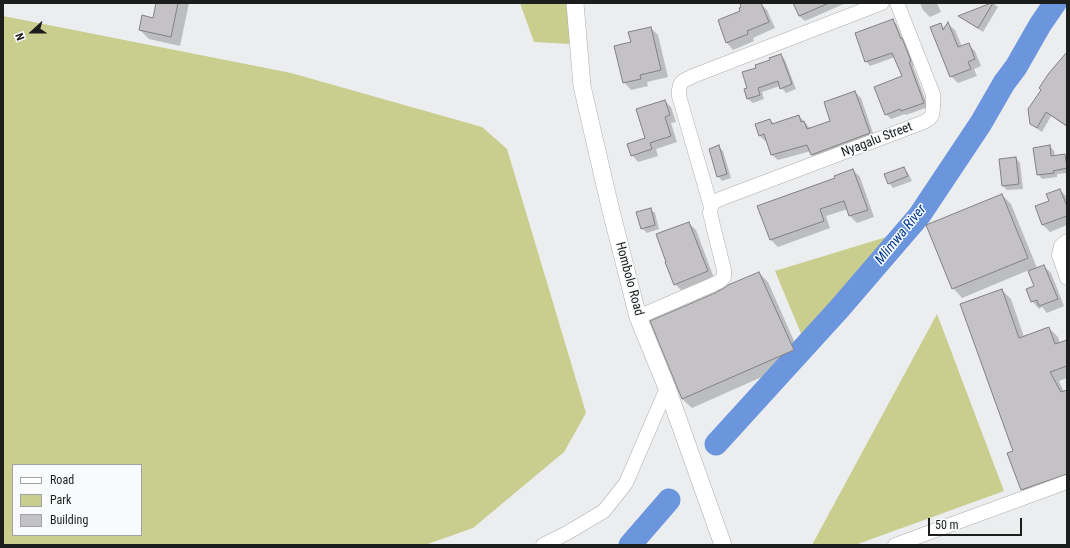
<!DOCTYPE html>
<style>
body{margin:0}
#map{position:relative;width:1070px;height:548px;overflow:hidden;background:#ebedee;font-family:"Roboto Condensed",sans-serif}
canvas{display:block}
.frame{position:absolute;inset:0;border:4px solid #1c1d1d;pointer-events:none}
.legend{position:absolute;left:12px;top:464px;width:130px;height:72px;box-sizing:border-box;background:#f8fafc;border:1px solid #a0a2a3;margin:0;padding:5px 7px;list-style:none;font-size:12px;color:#1c1d1d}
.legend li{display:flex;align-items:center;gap:8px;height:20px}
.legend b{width:20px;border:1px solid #a0a2a3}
.north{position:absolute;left:12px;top:12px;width:40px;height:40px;-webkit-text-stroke:3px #f8fafc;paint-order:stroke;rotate:249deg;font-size:11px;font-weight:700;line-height:16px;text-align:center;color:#1c1d1d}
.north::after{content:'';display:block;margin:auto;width:14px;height:18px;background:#1c1d1d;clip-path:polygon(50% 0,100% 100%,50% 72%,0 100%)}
.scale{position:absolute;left:928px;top:518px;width:94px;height:18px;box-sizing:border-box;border:2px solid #1c1d1d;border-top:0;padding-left:5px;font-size:12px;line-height:14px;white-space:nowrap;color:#1c1d1d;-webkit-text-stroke:3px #f8fafc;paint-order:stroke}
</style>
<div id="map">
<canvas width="1070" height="548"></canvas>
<div class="frame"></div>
<ul class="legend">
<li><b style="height:5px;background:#fff"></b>Road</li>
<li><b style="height:11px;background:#c9cd8e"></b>Park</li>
<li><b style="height:11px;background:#c4c2c4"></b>Building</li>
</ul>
<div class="north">N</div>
<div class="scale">50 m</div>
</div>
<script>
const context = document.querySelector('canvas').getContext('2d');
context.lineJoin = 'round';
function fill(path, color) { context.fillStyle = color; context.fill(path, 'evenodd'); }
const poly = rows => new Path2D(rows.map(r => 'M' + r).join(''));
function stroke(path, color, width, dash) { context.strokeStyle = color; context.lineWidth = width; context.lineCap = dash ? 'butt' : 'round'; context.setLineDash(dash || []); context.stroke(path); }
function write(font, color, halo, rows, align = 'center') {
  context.font = font + ' "Roboto Condensed",sans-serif'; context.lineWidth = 3; context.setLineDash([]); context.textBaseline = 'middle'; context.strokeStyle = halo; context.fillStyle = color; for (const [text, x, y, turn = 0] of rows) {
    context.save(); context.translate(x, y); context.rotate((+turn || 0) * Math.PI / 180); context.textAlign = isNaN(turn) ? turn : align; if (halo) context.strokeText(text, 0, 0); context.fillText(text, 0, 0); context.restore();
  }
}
const green = poly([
 [520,3,567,3,571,44,534,42],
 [3,16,291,73,482,127,507,149,586,413,564,452,473,528,425,545,3,545],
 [13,465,141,465,141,535,13,535],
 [893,235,802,336,775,271],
 [937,314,1004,491,855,545,812,545]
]);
const shadow = poly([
 [157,3,189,3,180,46,149,39,140,30,154,19],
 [741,3,760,3,767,10,775,28,753,38,754,41,733,50,727,43,719,21,742,11,742,8],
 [794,3,846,3,805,21,799,16],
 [920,3,937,3,941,12,930,17,923,10],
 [993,3,998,7,983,32,964,20,960,16],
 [893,20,897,25,904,42,906,44,915,66,913,66,928,107,906,115,905,114,891,119,886,114,903,77,895,57,870,66,866,61],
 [940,24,945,29,948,24,955,30,962,47,968,44,975,51,981,66,974,69,977,76,958,83,951,76],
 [651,28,658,35,668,77,647,82,648,86,631,90,624,82,632,43],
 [1067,53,1067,127,1051,116,1042,132,1036,128,1031,123],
 [781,55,785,60,796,89,786,93,780,86,762,92,764,99,753,103,748,99,748,89,757,68],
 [855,92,861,98,875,139,818,161,812,155,811,151,778,160,772,155,767,140,765,141,759,135,770,120,774,124,799,116,810,128,832,121],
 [665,101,671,107,676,122,671,123,677,142,656,149,658,156,638,162,632,155,646,138],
 [1050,146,1054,151,1055,156,1064,155,1067,157,1067,173,1057,174,1057,177,1042,179,1038,174],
 [719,147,723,151,731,178,722,181,718,176],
 [1016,158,1020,163,1023,189,1007,190,1003,186],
 [904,168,908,173,912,181,893,188,889,183],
 [853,170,860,177,874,217,857,223,850,216,848,209,826,216,830,228,778,247,771,240,836,178],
 [1060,190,1067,197,1067,225,1050,232,1043,225,1036,207,1050,201],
 [1002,195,1011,204,1037,268,1044,266,1051,273,1064,306,1047,313,1042,307,1039,309,1032,301,1035,287,1029,270,962,298,953,288],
 [650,209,655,213,659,229,647,233,642,228],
 [689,223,696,230,714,278,682,291,675,284],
 [759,273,768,282,802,359,692,408,682,399,716,294],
 [1002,290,1011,299,1024,337,1049,328,1058,337,1060,344,1067,343,1067,378,1059,381,1064,392,1067,391,1067,485,1030,498,1021,489,1014,452]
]);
const river = poly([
 [716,444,839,309,919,216,981,123,1004,83,1016,67,1040,25,1055,3],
 [630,545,669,500]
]);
const building = poly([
 [156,3,178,3,171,37,139,30,142,15,153,18,156,3],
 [740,3,761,3,769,22,747,31,748,34,726,43,718,20,740,11,739,8,741,7,740,3],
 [793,3,829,3,799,16,793,3],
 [991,3,993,3,978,28,958,16,991,3],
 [893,19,901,39,902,38,911,61,909,62,924,103,901,111,900,109,885,115,874,87,902,76,892,53,865,62,855,33,893,19],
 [948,22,958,47,969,43,975,59,968,62,971,69,950,77,930,27,941,23,943,30,948,22],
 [651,27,661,70,640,75,641,79,623,83,614,46,631,42,628,32,651,27],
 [1067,52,1067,126,1046,112,1037,128,1030,124,1028,109,1041,90,1039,88,1049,73,1067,52],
 [781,54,792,84,780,89,778,81,758,88,760,95,747,99,744,89,747,88,742,72,756,68,755,65,770,60,769,58,781,54],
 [855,91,870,133,811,155,807,145,771,155,764,134,759,136,755,124,770,119,772,124,799,115,801,122,804,121,807,129,830,121,824,102,855,91],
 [665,100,670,115,665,117,671,136,650,143,652,149,631,156,627,144,645,138,636,109,665,100],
 [719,145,727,174,717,177,709,149,719,145],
 [1050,145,1051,156,1065,154,1067,168,1053,171,1054,173,1037,175,1033,148,1050,145],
 [1016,157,1019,184,1002,186,999,159,1016,157],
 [904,167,908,176,888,184,884,174,904,167],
 [853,169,868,210,849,216,844,201,820,209,824,221,770,240,757,206,835,178,834,176,853,169],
 [1060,189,1067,206,1067,216,1042,225,1035,206,1049,201,1046,194,1060,189],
 [1002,194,1028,258,952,289,926,225,1002,194],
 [651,208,655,225,641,229,636,212,651,208],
 [689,222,708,271,674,285,665,262,666,262,656,234,689,222],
 [1044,265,1058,299,1039,306,1037,300,1031,302,1026,289,1034,286,1028,271,1044,265],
 [759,272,794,350,682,399,650,321,715,293,724,288,728,285,759,272],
 [1002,289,1019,338,1049,327,1055,344,1067,340,1067,366,1050,372,1061,392,1067,390,1067,474,1021,490,1007,453,1013,451,960,304,1002,289]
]);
const minor = poly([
 [711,207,679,96,679,90,680,85,683,81,693,76,882,3],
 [1067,241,1061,246,1059,255,1067,278],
 [638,317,712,285,720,281,724,277,724,270,710,213,711,207,714,202,720,199,924,122,929,119,932,115,933,108,933,94,897,3],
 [543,545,567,533,604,511,626,483,667,388],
 [895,545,1067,482]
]);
const tertiary = poly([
 [575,3,582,86,610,207,638,317,667,388,723,545]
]);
const streetNames = [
 ["Nyagalu Street",877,140,-21],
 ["Hombolo Road",629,279,75]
];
const waterNames = [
 ["Mlimwa River",901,235,-51]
];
fill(green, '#c9cd8e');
fill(shadow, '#0003');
stroke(river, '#6b96de', 23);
fill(building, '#c4c2c4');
stroke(building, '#828082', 1);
stroke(minor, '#adaeb0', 15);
stroke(tertiary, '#adaeb0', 18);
stroke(minor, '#fff', 14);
stroke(tertiary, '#fff', 17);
write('13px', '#1c1d1d', '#f8fafc', streetNames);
write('italic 14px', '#01398b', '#f8fafc', waterNames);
</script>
